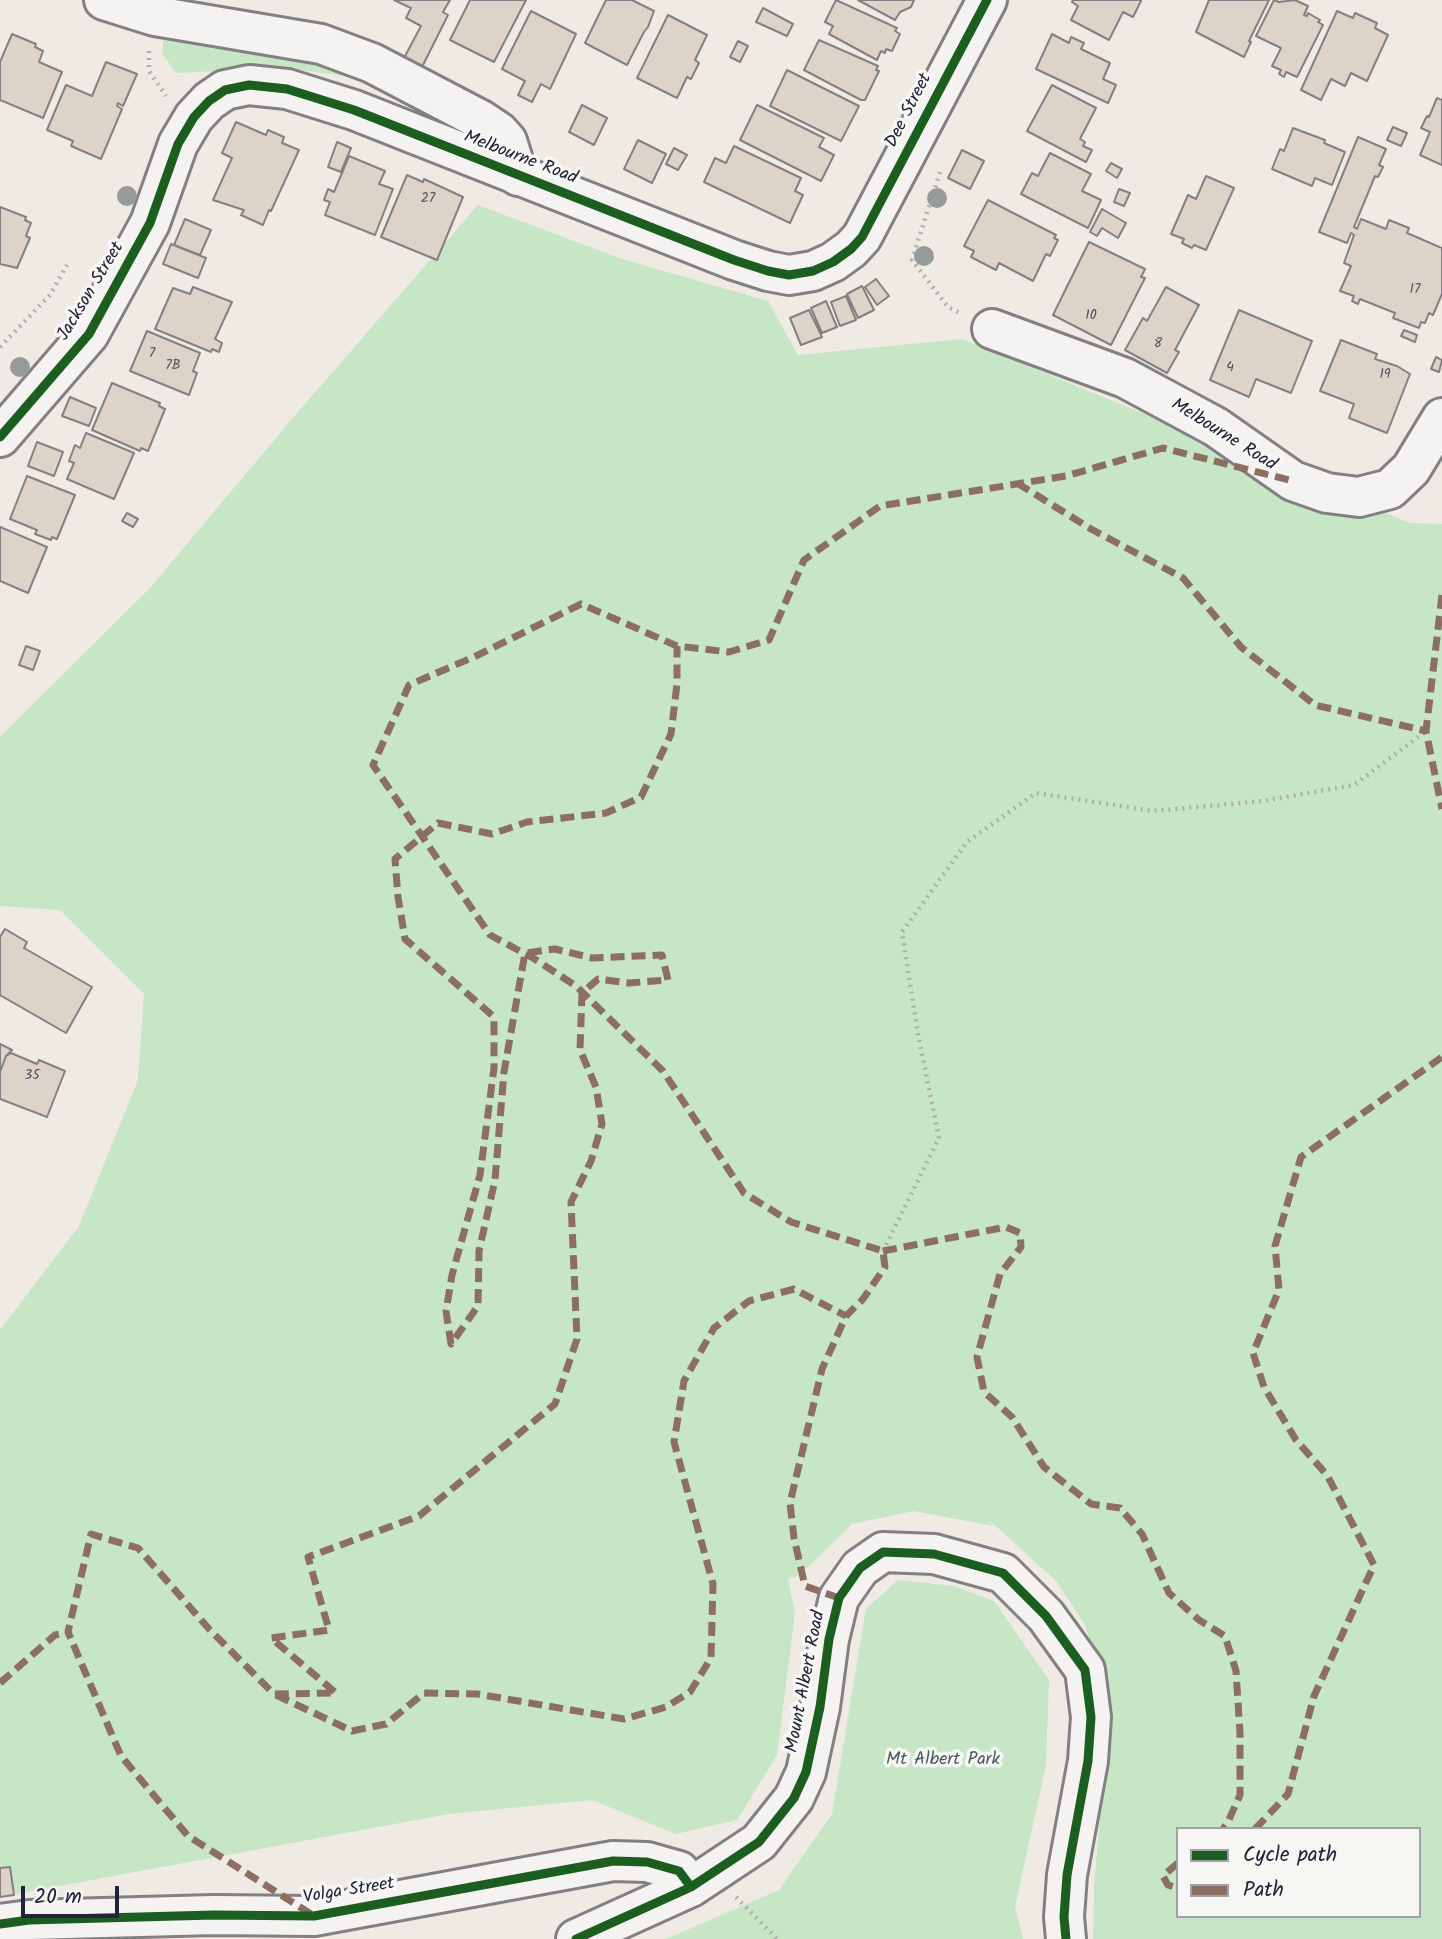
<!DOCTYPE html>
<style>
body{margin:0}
#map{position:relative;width:1442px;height:1939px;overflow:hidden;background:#f0eae4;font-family:Kalam,sans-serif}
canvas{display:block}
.legend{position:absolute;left:1176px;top:1827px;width:245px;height:91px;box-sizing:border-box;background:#f6f6f2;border:2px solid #a1a1a9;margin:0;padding:9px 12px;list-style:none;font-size:21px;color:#22223b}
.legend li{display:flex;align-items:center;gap:14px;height:35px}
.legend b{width:35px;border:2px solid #a1a1a9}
.scale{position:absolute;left:21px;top:1886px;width:98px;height:32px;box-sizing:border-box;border:4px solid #22223b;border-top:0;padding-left:9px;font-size:21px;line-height:24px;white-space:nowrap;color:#22223b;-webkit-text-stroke:5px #f6f6f2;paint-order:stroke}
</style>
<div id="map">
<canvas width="1442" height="1939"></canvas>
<ul class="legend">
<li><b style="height:9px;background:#1b5e20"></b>Cycle path</li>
<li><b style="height:9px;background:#8d6e63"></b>Path</li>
</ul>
<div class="scale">20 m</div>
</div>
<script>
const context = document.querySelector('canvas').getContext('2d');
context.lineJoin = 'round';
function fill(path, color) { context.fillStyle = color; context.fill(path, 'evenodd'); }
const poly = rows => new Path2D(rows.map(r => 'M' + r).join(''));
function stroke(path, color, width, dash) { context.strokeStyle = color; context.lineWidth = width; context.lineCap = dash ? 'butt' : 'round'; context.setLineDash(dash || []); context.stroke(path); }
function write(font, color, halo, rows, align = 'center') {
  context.font = font + ' Kalam,sans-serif'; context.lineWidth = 7; context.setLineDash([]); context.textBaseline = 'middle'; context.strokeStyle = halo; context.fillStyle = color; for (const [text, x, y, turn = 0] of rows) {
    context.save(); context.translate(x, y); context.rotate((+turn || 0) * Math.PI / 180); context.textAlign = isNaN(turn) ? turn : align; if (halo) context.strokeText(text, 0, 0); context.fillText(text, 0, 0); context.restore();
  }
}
const green = poly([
 [165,26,327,56,378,86,356,77,281,68,176,73,162,53],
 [478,205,622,259,768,301,798,355,962,339,1410,523,1442,524,1442,1939,1093,1939,1094,1886,1110,1700,1084,1623,1056,1581,988,1519,993,1526,914,1511,852,1524,800,1575,788,1579,795,1613,777,1755,737,1820,676,1834,592,1800,449,1814,0,1897,0,1330,79,1226,138,1080,144,994,60,910,0,906,0,737,150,588,291,420],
 [1178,1829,1419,1829,1419,1916,1178,1916],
 [898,1580,954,1586,994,1601,1049,1680,1046,1765,1015,1907,1023,1939,666,1939,779,1890,832,1814,866,1609]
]);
const building = poly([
 [394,0,450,0,443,12,448,15,421,69,403,60,421,26,406,18,411,8,394,0],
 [470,0,526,0,494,62,450,40,470,0],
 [606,0,632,0,654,11,648,27,644,32,627,65,585,43,606,0],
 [836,0,897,28,895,31,900,34,892,51,886,49,885,53,881,51,877,60,829,34,833,26,825,22,836,0],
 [858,0,914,0,911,7,900,12,895,20,858,0],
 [1073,0,1139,0,1141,1,1133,17,1123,12,1109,40,1071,20,1078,6,1072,2,1073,0],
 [1209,0,1269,0,1249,41,1251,42,1244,57,1196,32,1209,0],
 [1274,0,1279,2,1295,0,1308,6,1304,15,1307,16,1308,13,1320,20,1318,22,1323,25,1297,77,1286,72,1284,77,1279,74,1281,70,1272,66,1281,48,1256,36,1274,0],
 [763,8,793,24,787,36,756,22,763,8],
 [531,11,576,34,550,89,541,84,532,102,518,95,525,81,502,69,531,11],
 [1337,11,1353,18,1355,13,1377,23,1375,28,1388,35,1367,81,1351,73,1345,86,1331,79,1321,100,1301,90,1337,11],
 [668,15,707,35,695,60,699,63,691,79,687,77,677,98,637,78,668,15],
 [12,34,36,44,35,47,43,51,39,62,62,72,43,118,0,100,0,62,12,34],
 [1052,34,1069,43,1071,37,1084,43,1081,49,1110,63,1103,79,1116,85,1108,103,1036,69,1052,34],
 [819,40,878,66,876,70,879,71,865,100,861,100,804,70,819,40],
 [738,41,748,46,740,62,730,57,738,41],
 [106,62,137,74,123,106,118,103,117,106,122,109,101,159,71,146,73,141,47,130,66,85,92,96,106,62],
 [787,70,859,106,841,141,770,106,787,70],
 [1052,85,1096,108,1080,139,1085,142,1083,146,1092,150,1086,162,1027,131,1052,85],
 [1437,98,1442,100,1442,165,1420,155,1430,132,1421,128,1427,116,1429,117,1437,98],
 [582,105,607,118,594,145,569,132,582,105],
 [757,105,824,138,819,147,834,155,821,181,740,140,757,105],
 [236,122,266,135,268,130,284,137,282,143,299,150,271,211,269,210,263,225,241,215,244,210,213,200,232,158,222,153,236,122],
 [1393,127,1407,133,1401,146,1387,140,1393,127],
 [1293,128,1325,140,1324,143,1345,152,1332,185,1315,178,1312,186,1272,169,1280,149,1284,151,1293,128],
 [1358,137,1386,149,1379,165,1383,167,1378,177,1375,176,1354,227,1357,229,1361,219,1386,229,1389,220,1409,228,1407,233,1442,248,1442,294,1433,315,1429,313,1425,323,1421,322,1419,328,1393,318,1395,313,1360,299,1358,304,1352,301,1354,296,1340,291,1351,266,1344,263,1354,235,1351,233,1347,243,1319,232,1358,137],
 [638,140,666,154,652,183,624,169,638,140],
 [337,142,351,148,341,172,328,167,337,142],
 [734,146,801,178,795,191,803,195,790,223,704,182,715,158,726,163,734,146],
 [674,148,687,155,678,170,666,164,674,148],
 [962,150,984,161,970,189,948,178,962,150],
 [1050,153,1091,174,1082,191,1101,200,1088,228,1021,194,1032,173,1038,176,1050,153],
 [349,156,385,171,379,184,393,189,375,235,325,215,330,202,324,200,328,189,334,192,349,156],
 [1111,163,1122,169,1117,178,1106,171,1111,163],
 [407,175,423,182,424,179,463,197,437,260,381,237,407,175],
 [1206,176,1234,188,1206,250,1194,245,1192,248,1182,243,1184,239,1171,234,1188,195,1196,199,1206,176],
 [1119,189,1130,193,1124,206,1114,202,1119,189],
 [988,200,1056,235,1054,238,1058,240,1050,256,1046,254,1033,281,999,263,996,270,971,257,974,251,964,246,988,200],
 [0,207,26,217,25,220,31,223,26,236,30,238,17,268,0,264,0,207],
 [1102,209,1126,223,1118,238,1102,228,1097,236,1090,232,1102,209],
 [185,219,211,230,200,255,174,245,185,219],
 [1089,242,1145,269,1141,277,1145,278,1111,345,1053,315,1089,242],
 [171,244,206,258,198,278,163,264,171,244],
 [876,279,889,296,877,305,865,287,876,279],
 [862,286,874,310,858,318,847,294,862,286],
 [193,287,232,302,215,339,222,343,219,352,212,349,211,352,155,329,173,288,190,294,193,287],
 [1166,287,1199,305,1175,350,1179,352,1167,373,1125,350,1143,318,1147,321,1166,287],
 [846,296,856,320,840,326,831,302,846,296],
 [826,301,837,327,822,333,811,308,826,301],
 [809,310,822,337,801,345,790,318,809,310],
 [1239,310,1312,341,1291,393,1256,379,1249,397,1210,380,1239,310],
 [1404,330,1417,335,1415,342,1401,336,1404,330],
 [147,331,200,353,193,371,197,373,189,395,130,371,147,331],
 [1341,340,1377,354,1375,359,1397,366,1410,374,1387,433,1349,418,1354,404,1320,391,1341,340],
 [1436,357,1442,360,1439,372,1431,369,1436,357],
 [112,383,160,403,159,406,165,409,148,451,141,448,140,451,92,430,112,383],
 [70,397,96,408,89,426,62,416,70,397],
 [86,433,134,453,114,499,67,479,74,463,69,461,75,445,80,448,86,433],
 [37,442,63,452,54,476,28,466,37,442],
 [27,476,75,495,57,539,52,537,51,540,35,534,37,530,10,519,27,476],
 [127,513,138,519,133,527,122,521,127,513],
 [0,527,47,547,28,593,0,581,0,527],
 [26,646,40,651,33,670,19,665,26,646],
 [5,929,27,942,24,948,92,987,66,1033,0,995,0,937,5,929],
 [0,1044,12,1050,6,1056,0,1072,0,1044],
 [11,1053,37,1064,39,1060,65,1071,47,1117,0,1099,0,1072,6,1056,11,1053],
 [10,1867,14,1895,0,1897,0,1868,10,1867]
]);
const path = poly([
 [149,51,149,71,166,96],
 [940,172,912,260,948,307,960,313],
 [0,347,50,295,67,265],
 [883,1251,939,1138,918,1034,902,932,967,842,1036,793,1153,811,1263,801,1354,785,1426,731],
 [736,1897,777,1939]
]);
const minor = poly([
 [104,0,155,16,321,44,372,63,481,120,499,132,507,141,518,176],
 [992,329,1125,378,1216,427,1293,481,1327,493,1359,497,1390,489,1411,469,1442,418],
 [0,437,89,334,150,223,178,144,194,117,209,101,225,90,249,85,287,89,354,110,734,260,768,271,789,275,813,271,833,262,851,249,862,237,987,0],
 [0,1924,29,1920,214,1915,314,1916,613,1861,647,1862,679,1871,691,1887],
 [576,1939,691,1887,759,1842,794,1798,806,1772,820,1707,829,1639,839,1598,860,1568,883,1552,934,1554,1003,1573,1046,1616,1085,1670,1091,1717,1088,1761,1067,1875,1064,1917,1066,1939]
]);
const quiet = poly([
 [1017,483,1091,529,1183,578,1241,647,1315,705,1426,731],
 [1442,595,1426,731,1442,809],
 [883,1251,1006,1227,1020,1233,1021,1247,1000,1274,977,1357,984,1392,1012,1417,1044,1467,1091,1504,1120,1508,1142,1534,1169,1593,1199,1620,1225,1636,1236,1671,1240,1733,1240,1795,1227,1824,1223,1829],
 [839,1598,805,1586,794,1538,790,1503,822,1369,846,1316,863,1299,885,1267,883,1251,791,1222,744,1193,663,1071,576,986,533,958,490,935,373,765,409,685,476,656,581,604,677,646,729,652,769,640,804,560,880,506,1066,476,1163,448,1293,481],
 [0,1683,55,1635,68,1632],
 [276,1695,352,1731,386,1724,424,1693,477,1694,624,1719,666,1707,690,1692,711,1658,713,1584,674,1442,684,1381,714,1328,749,1301,794,1289,846,1316],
 [1255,1829,1288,1794,1314,1696,1374,1565,1327,1475,1296,1440,1264,1387,1253,1353,1279,1290,1275,1246,1301,1157,1442,1057],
 [1178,1863,1163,1876,1168,1885,1178,1888],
 [311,1914,188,1836,121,1756,68,1632,91,1534,138,1548,210,1630,274,1694,336,1693,271,1638,329,1630,308,1557,419,1516,555,1404,577,1339,571,1202,591,1161,602,1124,596,1087,580,1050,582,993,598,979,629,983,668,980,662,955,592,958,555,949,525,953,504,1072,495,1180,479,1251,478,1306,451,1344,446,1311,452,1275,480,1175,494,1068,494,1017,405,939,398,897,395,859,438,823,492,834,527,822,606,813,641,797,671,734,677,684,677,646]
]);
const cycleway = poly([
 [0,437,89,334,150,223,178,144,194,117,209,101,225,90,249,85,287,89,354,110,734,260,768,271,789,275,813,271,833,262,851,249,862,237,987,0],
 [0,1924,29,1920,214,1915,314,1916,613,1861,647,1862,679,1871,691,1887],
 [576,1939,691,1887,759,1842,794,1798,806,1772,820,1707,829,1639,839,1598,860,1568,883,1552,934,1554,1003,1573,1046,1616,1085,1670,1091,1717,1088,1761,1067,1875,1064,1917,1066,1939]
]);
const trees = [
 [127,196],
 [937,198],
 [924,256],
 [20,367]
];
const numberNames = [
 ["27",428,200],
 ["17",1415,291],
 ["10",1091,317],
 ["8",1158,345],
 ["7",152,355],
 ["7B",173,367],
 ["4",1230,369],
 ["19",1385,376],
 ["35",32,1077]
];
const streetNames = [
 ["Dee Street",910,111,-63],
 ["Melbourne Road",520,159,21],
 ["Jackson Street",92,292,-59],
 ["Melbourne Road",1223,436,32],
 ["Mount Albert Road",807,1682,-79],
 ["Volga Street",349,1892,-9]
];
const parkNames = [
 ["Mt Albert Park",943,1761]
];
fill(green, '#c6e6c5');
fill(building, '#ded3c9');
stroke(building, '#838083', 2);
stroke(minor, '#838083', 44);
stroke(path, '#afaeaf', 4.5, [2, 5]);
stroke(minor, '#f4f3f1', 38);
stroke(quiet, '#8d6e63', 7, [14, 7]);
stroke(cycleway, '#1b5e20', 9);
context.fillStyle = '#949c9a';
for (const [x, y] of trees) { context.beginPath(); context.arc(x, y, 10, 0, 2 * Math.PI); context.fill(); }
write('14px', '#514e5e', null, numberNames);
write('18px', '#22223b', '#f6f6f2', streetNames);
write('18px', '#495c5d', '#f6f6f2', parkNames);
</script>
